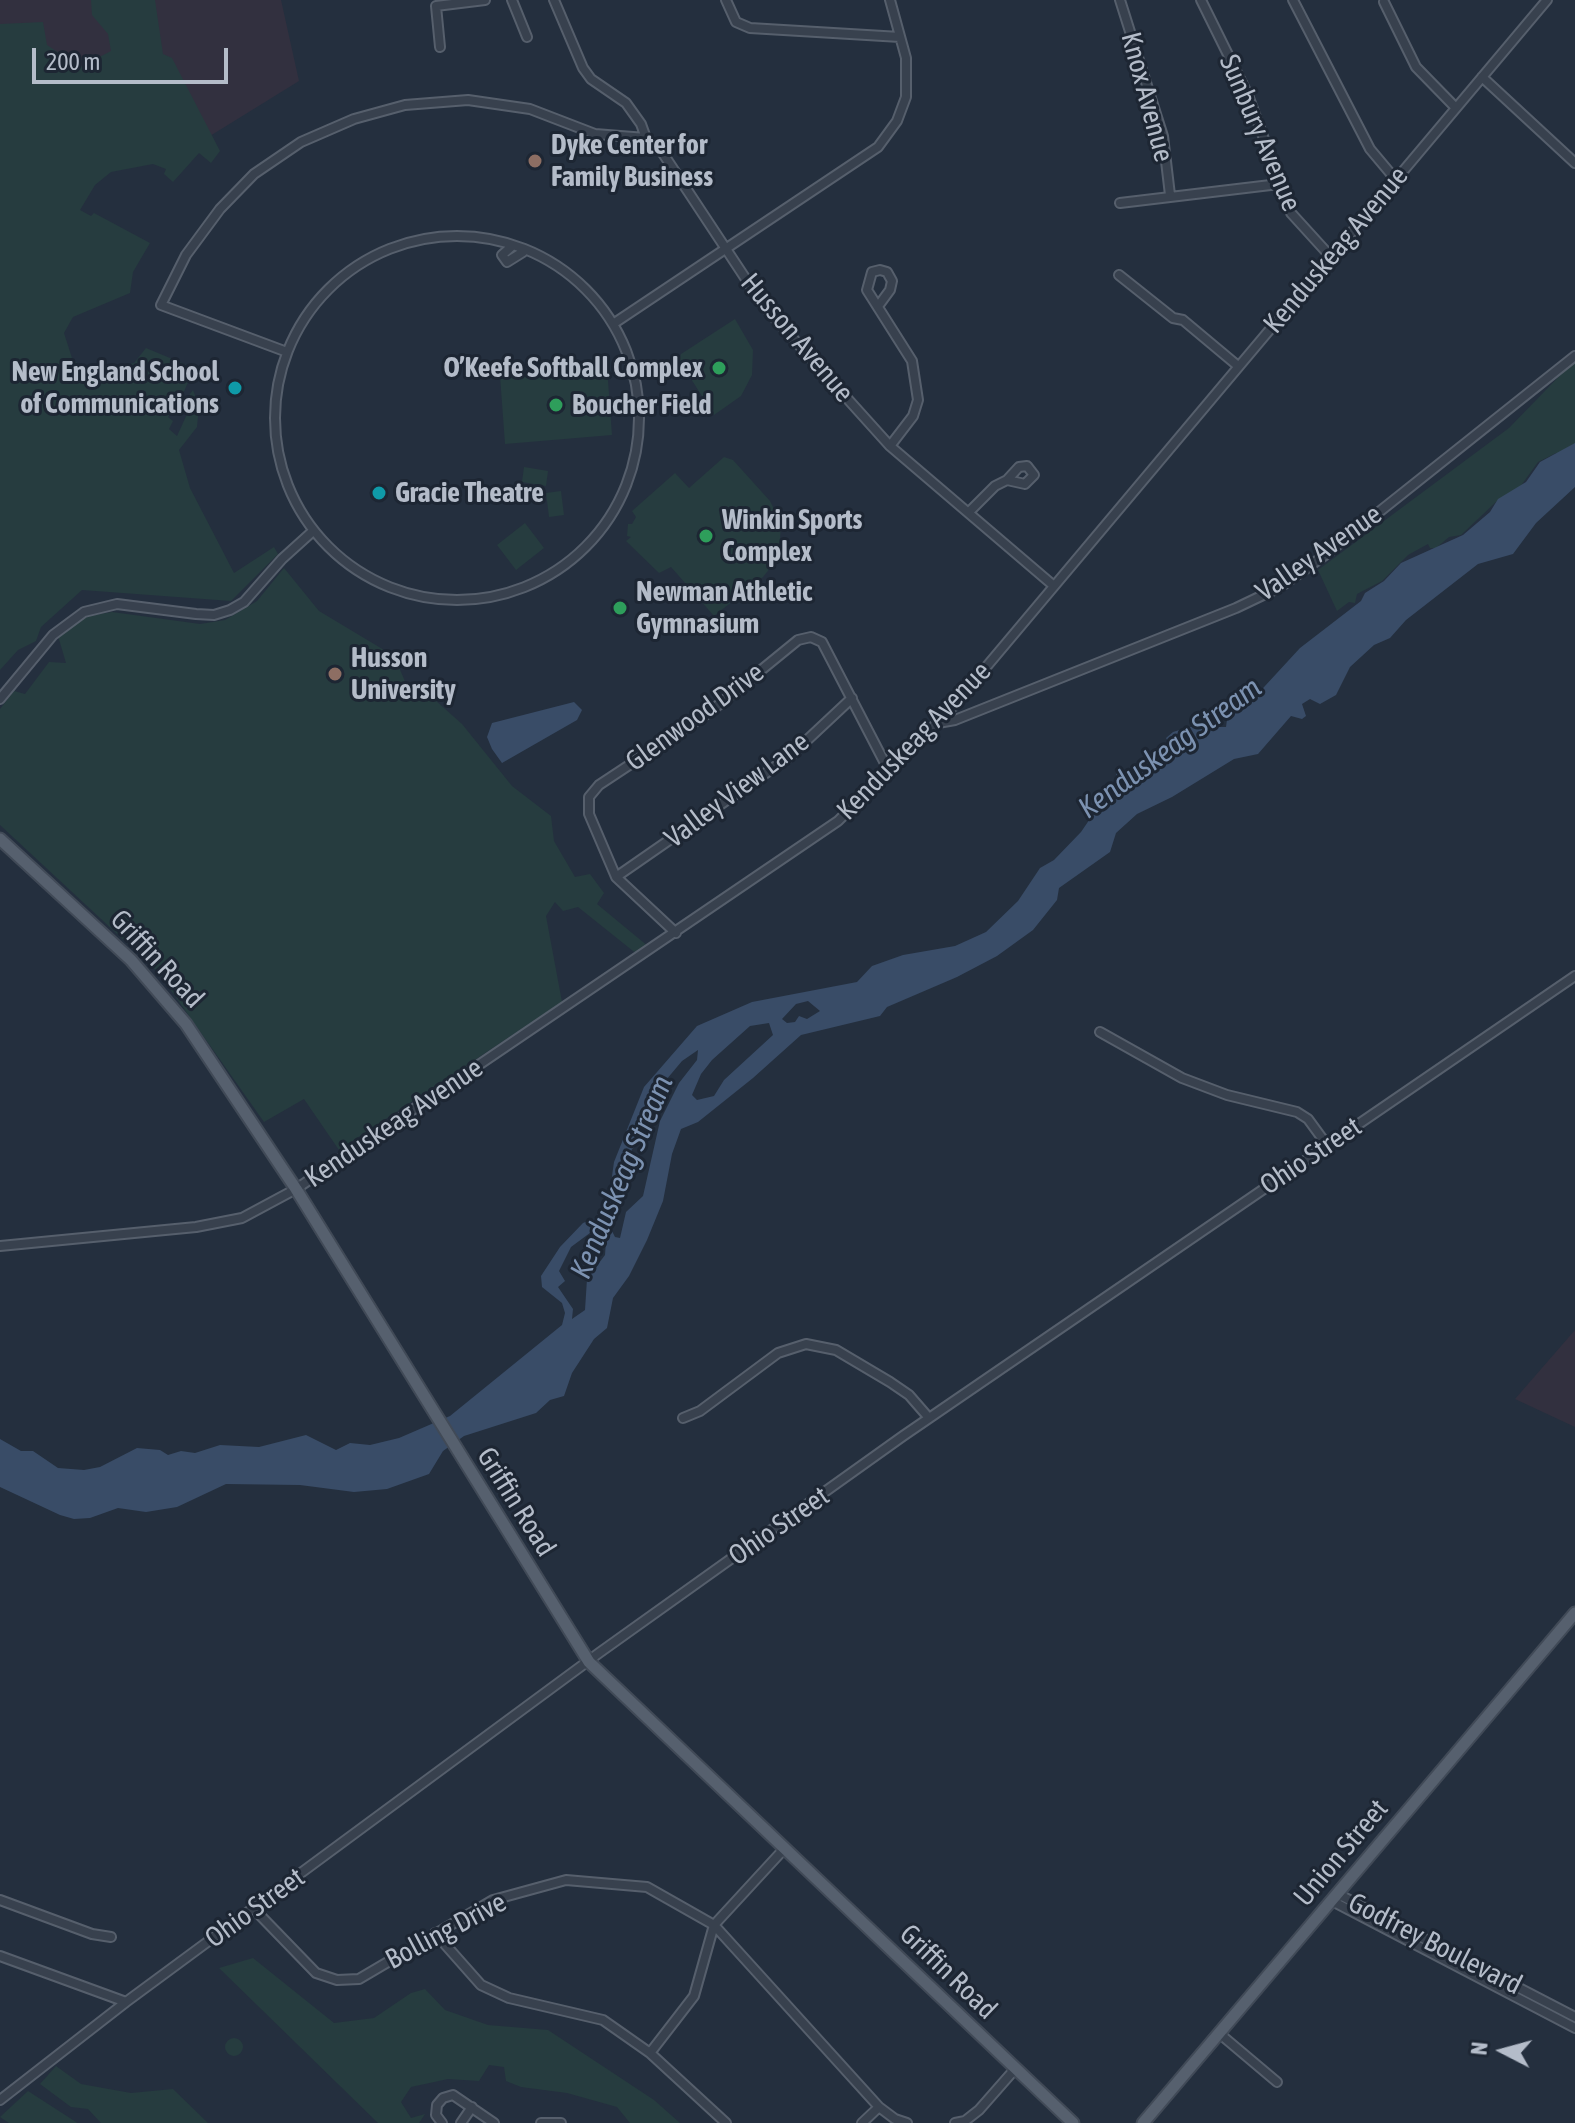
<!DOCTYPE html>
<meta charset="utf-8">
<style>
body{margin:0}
#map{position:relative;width:1575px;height:2123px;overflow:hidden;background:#242f3e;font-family:"Asap Condensed",sans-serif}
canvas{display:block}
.north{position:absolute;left:1463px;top:2011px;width:80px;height:80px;-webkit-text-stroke:6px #1d2633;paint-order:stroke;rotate:276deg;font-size:22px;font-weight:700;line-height:32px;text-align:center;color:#b4bcc9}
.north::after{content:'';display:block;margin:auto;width:28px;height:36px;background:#b4bcc9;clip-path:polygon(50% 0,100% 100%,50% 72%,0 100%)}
.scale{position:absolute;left:32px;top:48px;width:196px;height:36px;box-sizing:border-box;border:4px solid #b4bcc9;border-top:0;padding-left:10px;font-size:24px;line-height:28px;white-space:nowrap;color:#b4bcc9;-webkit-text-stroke:6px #1d2633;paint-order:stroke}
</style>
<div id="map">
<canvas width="1575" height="2123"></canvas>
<div class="north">N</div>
<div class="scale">200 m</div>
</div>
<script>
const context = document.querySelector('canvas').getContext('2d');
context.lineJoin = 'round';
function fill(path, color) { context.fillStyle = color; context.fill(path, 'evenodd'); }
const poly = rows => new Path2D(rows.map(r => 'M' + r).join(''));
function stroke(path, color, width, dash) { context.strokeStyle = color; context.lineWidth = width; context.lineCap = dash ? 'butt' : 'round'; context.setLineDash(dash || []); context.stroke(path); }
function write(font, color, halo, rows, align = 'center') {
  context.font = font + ' "Asap Condensed",sans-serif'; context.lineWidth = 6; context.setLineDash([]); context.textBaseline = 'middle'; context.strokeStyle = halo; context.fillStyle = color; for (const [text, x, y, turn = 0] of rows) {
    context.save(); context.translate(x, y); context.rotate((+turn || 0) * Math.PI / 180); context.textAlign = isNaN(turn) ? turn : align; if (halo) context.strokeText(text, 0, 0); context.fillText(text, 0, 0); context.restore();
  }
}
const medical = poly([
 [0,0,281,0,299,81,210,136,0,72],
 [1575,1330,1575,1427,1515,1399]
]);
const green = poly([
 [91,0,155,0,163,54,172,58,220,151,211,163,199,153,173,182,164,174,166,169,153,164,111,172,95,185,80,210,91,216,94,213,150,243,133,272,130,293,73,317,64,333,72,358,88,374,134,363,146,348,194,368,183,394,168,417,173,421,169,429,177,436,188,412,182,405,193,390,199,406,197,427,179,450,190,488,234,573,274,547,278,554,231,601,82,590,41,627,36,641,18,650,0,670,0,24,43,22,47,45,80,67,111,51,108,34,92,15],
 [735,319,753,350,752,375,741,396,714,415,679,360,681,354],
 [1575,360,1575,444,1562,454,1556,453,1538,462,1520,487,1497,501,1461,535,1449,537,1436,548,1430,548,1428,544,1408,555,1382,581,1357,594,1355,603,1349,602,1337,611,1318,570,1509,428],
 [607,367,612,435,505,444,500,376],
 [724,457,733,460,770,501,781,523,779,557,763,577,714,616,671,567,659,573,626,541,631,537,627,536,628,524,632,524,636,517,632,511,675,473,689,488],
 [524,467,548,471,546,486,522,482],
 [561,491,564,515,549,517,546,493],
 [525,523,544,548,516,570,497,545],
 [284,568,319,611,394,656,411,695,435,700,462,724,512,786,551,816,554,841,575,877,590,874,604,893,597,904,649,947,638,955,578,907,563,911,555,902,546,916,562,1002,339,1150,304,1099,264,1122,158,972,0,825,0,709,14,691,25,694,49,662,66,663,58,636,84,617,112,612,200,624,225,620,257,601],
 [253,1958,334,2023,374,2018,411,1993,425,1989,445,2010,488,2025,548,2030,654,2100,680,2123,630,2123,617,2107,567,2093,521,2087,506,2081,504,2067,489,2065,479,2081,448,2079,411,2087,401,2102,411,2118,425,2114,419,2123,378,2123,219,1968],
 '225 2047a9 9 0 1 1 18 0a9 9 0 1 1-18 0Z',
 [56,2066,81,2084,131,2093,173,2089,208,2123,101,2123,88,2109,71,2107,40,2084],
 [28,2091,76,2122,77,2123,9,2123,0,2117]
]);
const water = poly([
 [1575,443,1575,487,1536,523,1513,554,1478,564,1406,620,1390,638,1374,645,1350,667,1336,695,1320,704,1310,699,1302,704,1306,716,1302,719,1291,716,1258,754,1234,759,1172,797,1137,814,1116,833,1110,852,1059,888,1057,900,1033,930,997,956,957,977,887,1007,880,1016,801,1035,753,1078,698,1122,681,1129,672,1154,663,1201,647,1240,629,1276,613,1298,607,1328,594,1339,572,1373,564,1396,550,1400,536,1413,464,1436,443,1451,429,1474,387,1489,354,1492,300,1485,226,1484,177,1507,146,1512,118,1508,90,1518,74,1519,60,1515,0,1487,0,1439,21,1451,33,1451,58,1468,84,1470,100,1467,137,1448,160,1450,168,1455,181,1451,195,1453,220,1445,259,1447,306,1435,336,1450,350,1443,370,1445,399,1438,450,1416,562,1325,565,1313,562,1303,542,1287,541,1276,560,1247,583,1223,596,1218,610,1190,614,1162,644,1087,697,1026,752,1002,857,982,872,966,903,955,955,946,986,932,1018,901,1040,868,1054,860,1081,832,1113,785,1117,772,1131,773,1151,752,1171,747,1166,738,1173,732,1189,727,1226,727,1228,712,1241,712,1300,648,1361,601,1365,593,1384,581,1401,563,1463,535,1490,512,1498,499,1526,482,1540,462],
 [808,1001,820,1011,807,1019,799,1016,795,1022,787,1023,782,1019,796,1004],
 [769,1023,773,1035,724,1080,714,1096,697,1100,692,1095,701,1074,712,1060,750,1026],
 [698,1050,697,1060,679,1083,660,1121,643,1196,626,1212,620,1238,615,1237,608,1223,609,1212,622,1186,632,1149,642,1141,641,1130,648,1109,661,1086,682,1061],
 [598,1227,606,1241,605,1255,587,1279,585,1310,572,1319,573,1309,558,1287,565,1281,559,1271,571,1247],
 [574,702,582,710,577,720,502,763,492,749,487,737,492,723]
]);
const minor = poly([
 [512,0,527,37],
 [554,0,583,68,591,79,626,103,641,124,646,138,660,149,763,305,890,446,1054,586],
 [726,0,736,22,750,28,900,37],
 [1120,0,1163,136,1170,195],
 [1201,0,1248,95,1291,213,1331,257],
 [1293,0,1370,149,1396,180],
 [1384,2,1416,67,1456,108],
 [440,47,436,6,485,0],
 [1482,77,1575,163],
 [1120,203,1279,184],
 '275 418a182 182 0 1 1 364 0a182 182 0 1 1-364 0Z',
 [511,247,502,255,507,262,523,252],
 [1119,275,1173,318,1183,320,1238,366],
 [879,305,890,290,892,281,887,272,880,270,872,272,867,290,912,361,918,400,913,416,890,446],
 [613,324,878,147,897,121,906,97,906,58,890,0],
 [287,352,161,305,186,255,220,209,254,174,301,142,354,119,405,105,468,100,530,109,595,134,646,138],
 [969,512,995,486,1007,480,1025,484,1034,475,1027,466,1019,467,1007,480],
 [0,699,53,635,84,612,117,604,196,614,214,615,230,610,244,602,282,559,313,531],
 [938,723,955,720,1236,608,1280,587,1325,555,1575,356],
 [616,877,789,757,852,698],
 [676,933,616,877,589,814,589,797,599,785,711,711,798,640,811,637,822,642,890,773],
 [1100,1032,1182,1078,1227,1095,1297,1112,1308,1119,1327,1145],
 [0,1246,196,1227,242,1218,296,1189,838,821,950,710,1547,0],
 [683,1418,700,1411,778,1353,806,1344,836,1350,890,1382,909,1395,929,1418],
 [1338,1894,1575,2017],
 [0,1900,92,1934,111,1937],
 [1332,1901,1575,2028],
 [254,1909,316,1973,337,1980,359,1979,493,1900,566,1880,647,1887,714,1925,879,2107,895,2119,907,2123],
 [435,1933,481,1985,509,1998,603,2020,650,2053,726,2123],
 [0,1956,126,2002],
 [1220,2034,1277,2082],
 [650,2053,694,1996,714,1925,784,1849],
 [0,2100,126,2002,599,1653,903,1436,1575,976],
 [442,2123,436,2115,437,2105,443,2098,453,2095,494,2123],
 [461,2123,472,2107],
 [541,2123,561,2123],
 [862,2123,879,2107],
 [955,2123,965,2121,979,2110,1015,2069]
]);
const major = poly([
 [0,839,131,960,186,1024,296,1189,589,1662,1073,2123],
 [1143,2123,1575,1613]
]);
const markers = [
 [535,161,8,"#8d6e63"],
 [719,368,8,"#2e9e5b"],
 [235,388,8,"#0f9aa8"],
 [556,405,8,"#2e9e5b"],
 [379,493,8,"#0f9aa8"],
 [706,536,8,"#2e9e5b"],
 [620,608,8,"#2e9e5b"],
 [335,674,8,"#8d6e63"]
];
const streetNames = [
 ["Knox Avenue",1147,97,75],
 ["Sunbury Avenue",1260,133,67],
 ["Kenduskeag Avenue",1336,250,-50],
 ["Husson Avenue",797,338,50],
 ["Valley Avenue",1319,553,-35],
 ["Glenwood Drive",695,717,-36],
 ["Kenduskeag Avenue",914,741,-46],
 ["Valley View Lane",737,790,-37],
 ["Griffin Road",157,959,47],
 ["Kenduskeag Avenue",394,1123,-34],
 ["Ohio Street",1311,1156,-34],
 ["Griffin Road",516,1502,58],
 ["Ohio Street",779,1526,-35],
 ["Union Street",1341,1853,-50],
 ["Ohio Street",255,1908,-36],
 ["Bolling Drive",446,1931,-28],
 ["Godfrey Boulevard",1435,1944,27],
 ["Griffin Road",948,1972,44]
];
const poiNames = [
 ["Dyke Center for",551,145],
 ["Family Business",551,177],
 ["O’Keefe Softball Complex",703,368,"right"],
 ["New England School",219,372,"right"],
 ["of Communications",219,404,"right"],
 ["Boucher Field",572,405],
 ["Gracie Theatre",395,493],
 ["Winkin Sports",722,520],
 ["Complex",722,552],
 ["Newman Athletic",636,592],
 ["Gymnasium",636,624],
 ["Husson",351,658],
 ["University",351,690]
];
const waterNames = [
 ["Kenduskeag Stream",1170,748,-36],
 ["Kenduskeag Stream",622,1177,-67]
];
fill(medical, '#32303f');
fill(green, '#263c3f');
fill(water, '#394c67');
stroke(minor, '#565f6c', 12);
stroke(major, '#414a57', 15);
stroke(minor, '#38414e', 8);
stroke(major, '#56606e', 11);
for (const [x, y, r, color] of markers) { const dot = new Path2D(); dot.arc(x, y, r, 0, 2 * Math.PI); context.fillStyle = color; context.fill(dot); stroke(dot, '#1d2633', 3); }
write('28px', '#b4bcc9', '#1d2633', streetNames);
write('bold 28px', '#b4bcc9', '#1d2633', poiNames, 'left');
write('italic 30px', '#7c92b1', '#1d2633', waterNames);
</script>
